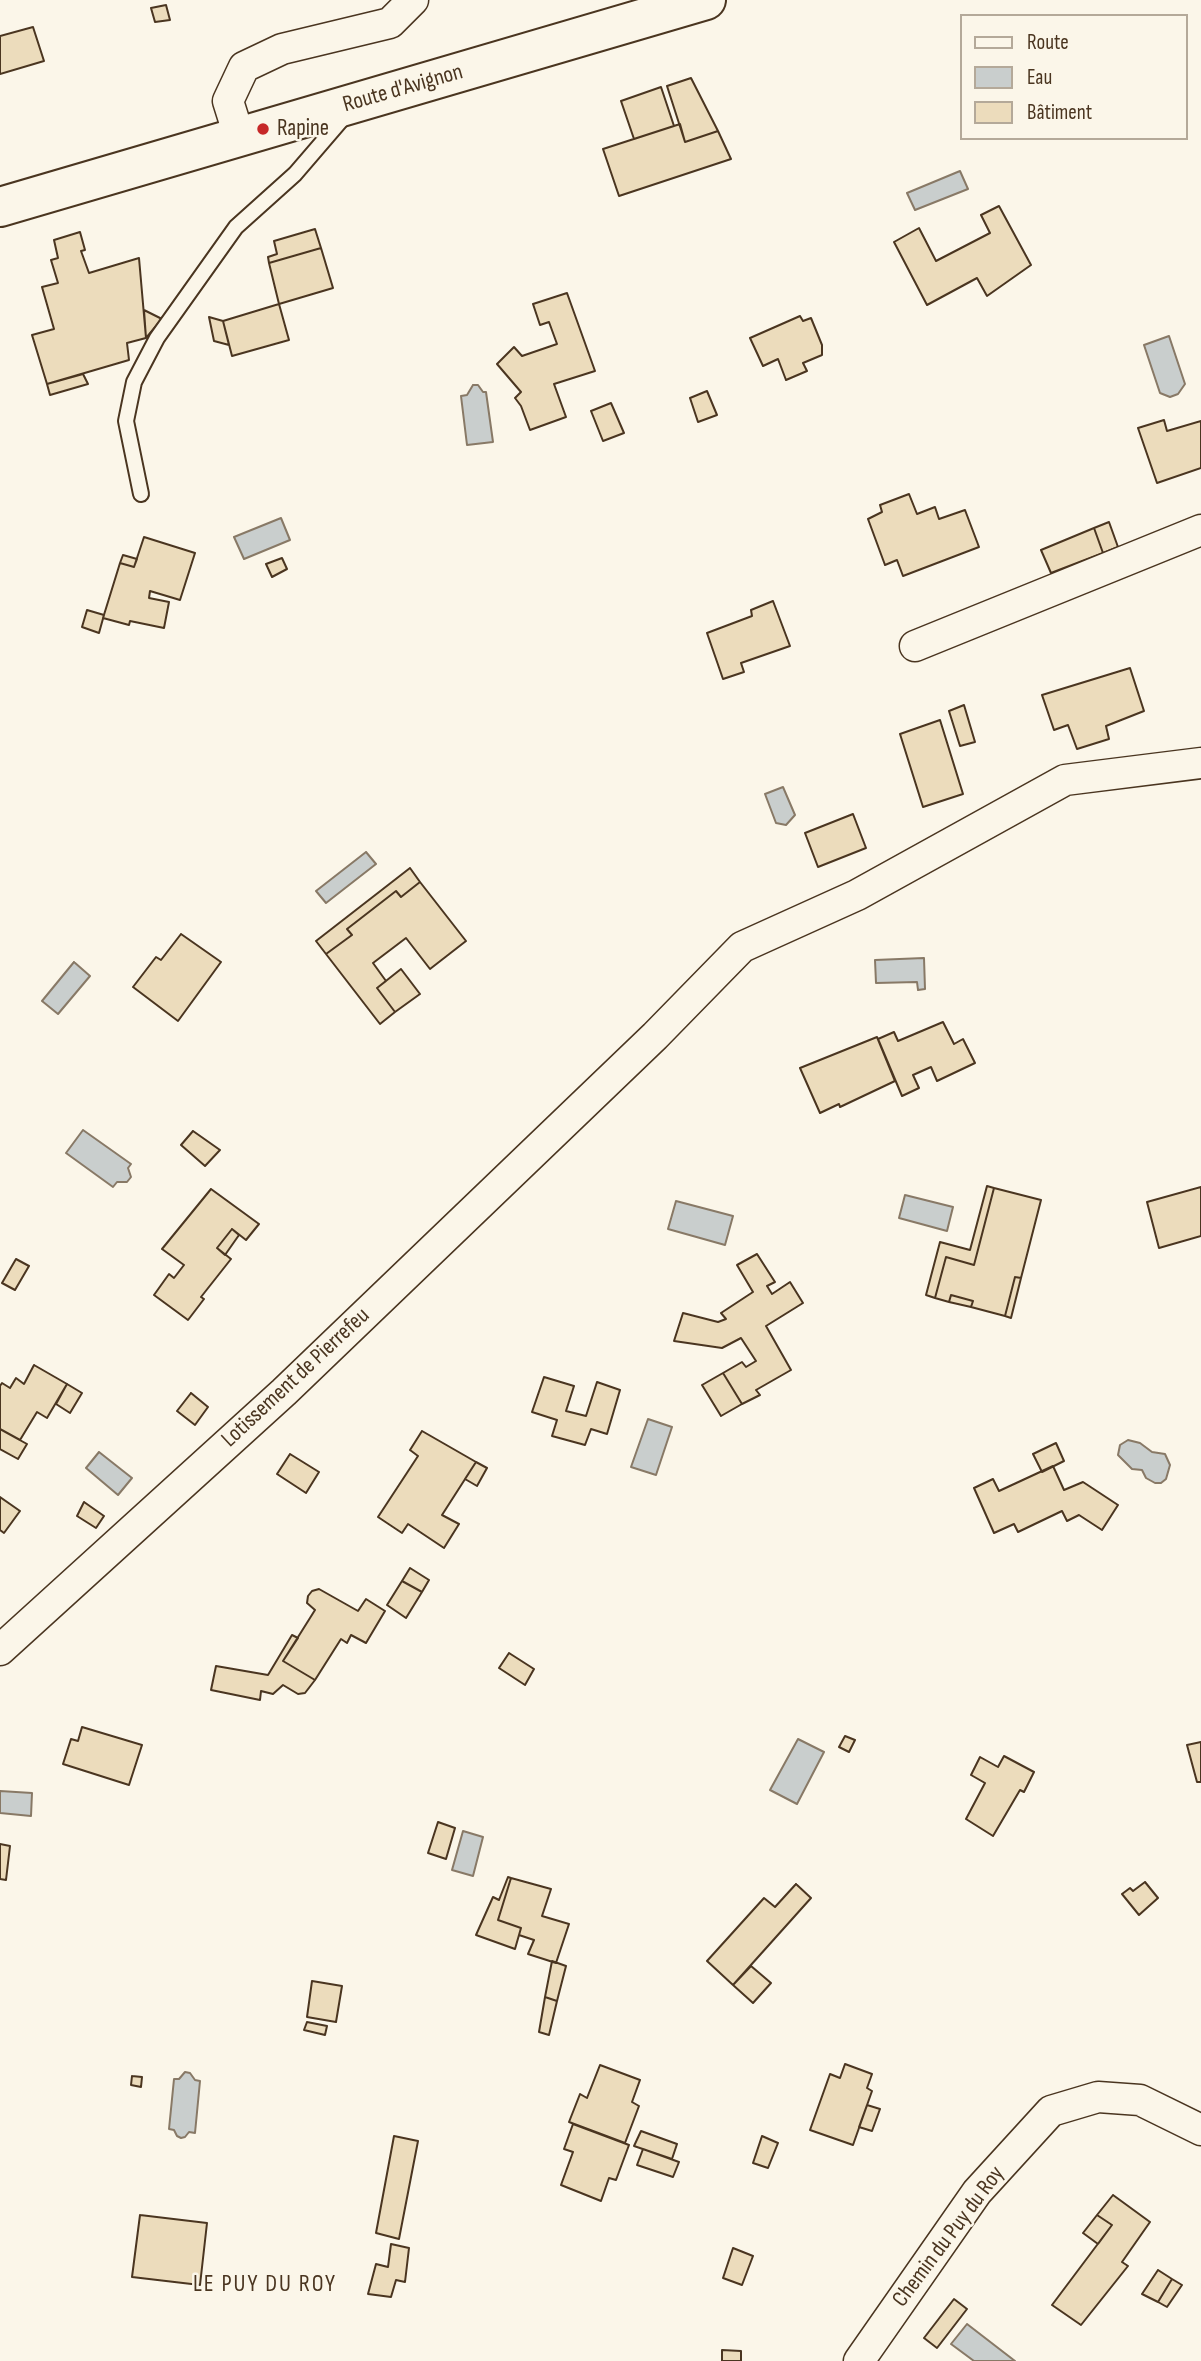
<!DOCTYPE html>
<meta charset="utf-8">
<style>
body{margin:0}
#map{position:relative;width:1201px;height:2361px;overflow:hidden;background:#fbf6e9;font-family:"Sofia Sans Condensed",sans-serif}
canvas{display:block}
.legend{position:absolute;left:960px;top:14px;width:228px;height:126px;box-sizing:border-box;background:#fbf6e9;border:2px solid #b4a999;margin:0;padding:9px 12px;list-style:none;font-size:21px;color:#4a3520}
.legend li{display:flex;align-items:center;gap:14px;height:35px}
.legend b{width:35px;border:2px solid #b4a999}
</style>
<div id="map">
<canvas width="1201" height="2361"></canvas>
<ul class="legend">
<li><b style="height:9px;background:#fbf6e9"></b>Route</li>
<li><b style="height:19px;background:#c9cecd"></b>Eau</li>
<li><b style="height:19px;background:#ecdcbc"></b>Bâtiment</li>
</ul>
</div>
<script>
const context = document.querySelector('canvas').getContext('2d');
context.lineJoin = 'round';
function fill(path, color) { context.fillStyle = color; context.fill(path, 'evenodd'); }
const poly = rows => new Path2D(rows.map(r => 'M' + r).join(''));
function stroke(path, color, width, dash) { context.strokeStyle = color; context.lineWidth = width; context.lineCap = dash ? 'butt' : 'round'; context.setLineDash(dash || []); context.stroke(path); }
function write(font, color, halo, rows, align = 'center') {
  context.font = font + ' "Sofia Sans Condensed",sans-serif'; context.lineWidth = 5; context.setLineDash([]); context.textBaseline = 'middle'; context.strokeStyle = halo; context.fillStyle = color; for (const [text, x, y, turn = 0] of rows) {
    context.save(); context.translate(x, y); context.rotate((+turn || 0) * Math.PI / 180); context.textAlign = isNaN(turn) ? turn : align; if (halo) context.strokeText(text, 0, 0); context.fillText(text, 0, 0); context.restore();
  }
}
const water = poly([
 [960,171,968,189,915,210,907,193,960,171],
 [1169,336,1185,384,1178,394,1170,397,1160,393,1144,345,1169,336],
 [473,385,478,385,483,392,486,392,493,442,467,445,461,396,467,395,473,385],
 [281,518,290,540,244,559,234,537,281,518],
 [783,787,795,815,786,825,776,823,765,794,783,787],
 [366,852,376,864,326,903,316,891,366,852],
 [924,958,925,989,918,990,917,982,876,983,875,960,924,958],
 [74,962,90,976,58,1014,42,1001,74,962],
 [83,1130,131,1164,128,1168,131,1177,127,1182,117,1182,113,1187,66,1153,83,1130],
 [905,1195,953,1207,947,1231,899,1218,905,1195],
 [676,1201,733,1216,725,1245,668,1229,676,1201],
 [648,1419,672,1427,656,1475,631,1467,648,1419],
 [1128,1440,1140,1443,1152,1452,1165,1454,1170,1465,1166,1479,1161,1483,1155,1483,1146,1478,1142,1470,1132,1469,1118,1455,1120,1445,1128,1440],
 [99,1452,132,1478,118,1495,86,1468,99,1452],
 [798,1739,824,1752,797,1804,770,1790,798,1739],
 [0,1791,32,1793,31,1816,0,1813,0,1791],
 [463,1831,483,1837,473,1876,452,1870,463,1831],
 [185,2072,190,2073,195,2080,200,2081,195,2133,189,2132,185,2137,181,2138,177,2136,174,2130,169,2129,174,2079,179,2079,185,2072],
 [967,2324,1015,2361,974,2361,951,2344,967,2324]
]);
const building = poly([
 [166,5,170,20,155,22,151,8,166,5],
 [33,27,44,61,0,74,0,36,33,27],
 [691,78,718,131,685,142,667,86,691,78],
 [661,87,674,126,634,139,621,101,661,87],
 [680,124,685,142,718,131,731,159,619,196,603,149,680,124],
 [999,206,1031,265,987,296,977,278,927,305,894,242,919,228,936,261,990,233,981,215,999,206],
 [315,229,321,248,269,263,268,257,277,254,274,241,315,229],
 [80,232,85,250,81,251,89,273,139,258,146,338,127,343,129,360,47,384,32,335,54,329,42,287,58,283,51,260,58,258,54,240,80,232],
 [321,248,333,288,279,304,269,263,321,248],
 [567,293,595,371,554,384,566,417,530,430,521,406,515,398,521,392,497,364,514,347,522,356,557,344,549,322,540,325,533,304,567,293],
 [279,304,289,340,232,356,223,321,279,304],
 [144,310,162,319,146,338,144,310],
 [800,316,803,321,811,318,822,345,822,355,803,363,807,371,786,380,778,359,763,366,750,338,800,316],
 [209,317,223,321,229,345,214,341,209,317],
 [83,374,88,384,50,395,47,384,83,374],
 [707,391,717,415,698,422,690,398,707,391],
 [611,403,624,433,603,441,591,411,611,403],
 [1164,420,1167,431,1201,421,1201,468,1157,483,1138,428,1164,420],
 [909,494,917,514,935,507,939,519,965,510,979,547,903,576,897,560,885,565,868,519,882,512,880,505,909,494],
 [1109,522,1118,547,1103,553,1094,528,1109,522],
 [1094,528,1103,553,1051,573,1041,550,1094,528],
 [144,537,195,553,180,600,150,591,149,598,169,602,164,628,130,621,129,625,103,618,120,563,134,567,144,537],
 [123,555,137,559,134,567,120,563,123,555],
 [282,558,287,569,272,577,266,564,282,558],
 [773,601,790,646,741,663,744,672,723,679,707,633,752,616,751,610,773,601],
 [87,610,104,615,99,633,82,627,87,610],
 [1130,668,1144,711,1106,726,1109,739,1077,749,1068,725,1054,730,1042,695,1130,668],
 [964,705,975,742,960,746,949,711,964,705],
 [940,720,963,794,923,807,900,734,940,720],
 [853,814,866,848,818,867,805,833,853,814],
 [410,868,420,882,401,897,396,891,347,929,352,935,326,954,316,941,410,868],
 [420,882,466,941,430,969,406,938,373,963,386,981,377,988,395,1012,380,1024,326,954,352,935,347,929,396,891,401,897,420,882],
 [181,934,221,962,178,1021,133,987,156,957,161,960,181,934],
 [401,969,420,994,395,1012,377,988,401,969],
 [943,1022,954,1044,963,1039,975,1063,937,1081,931,1067,913,1075,919,1088,902,1096,878,1039,894,1032,898,1041,943,1022],
 [877,1037,895,1081,840,1107,839,1104,820,1113,800,1068,877,1037],
 [193,1131,220,1150,205,1166,181,1145,193,1131],
 [987,1186,994,1188,974,1265,946,1257,935,1298,926,1295,940,1242,970,1250,987,1186],
 [1201,1187,1201,1236,1159,1248,1147,1202,1201,1187],
 [994,1188,1041,1200,1021,1278,1015,1277,1005,1316,971,1307,973,1301,951,1295,949,1302,935,1298,946,1257,974,1265,994,1188],
 [211,1189,259,1224,246,1240,232,1229,217,1248,231,1259,201,1297,204,1299,188,1320,154,1295,169,1274,174,1278,184,1265,162,1249,211,1189],
 [232,1229,239,1235,225,1255,217,1248,232,1229],
 [757,1254,775,1282,767,1286,772,1294,790,1282,803,1303,766,1326,791,1370,756,1390,760,1395,742,1404,723,1373,742,1362,746,1367,756,1361,741,1338,722,1348,674,1341,683,1313,718,1322,726,1319,721,1313,753,1292,737,1265,757,1254],
 [16,1259,29,1266,15,1290,2,1283,16,1259],
 [1015,1277,1021,1278,1011,1318,1005,1316,1015,1277],
 [951,1295,973,1301,971,1307,949,1302,951,1295],
 [34,1365,67,1384,47,1418,37,1412,20,1440,0,1429,0,1386,2,1383,10,1388,16,1378,24,1384,34,1365],
 [723,1373,742,1404,721,1416,702,1385,723,1373],
 [544,1377,574,1386,566,1411,586,1416,597,1382,620,1390,607,1434,591,1429,585,1445,552,1436,557,1420,532,1412,544,1377],
 [67,1384,82,1393,70,1413,56,1404,67,1384],
 [191,1393,208,1407,195,1425,177,1411,191,1393],
 [0,1429,27,1444,18,1459,0,1449,0,1429],
 [422,1431,476,1462,442,1515,459,1524,444,1548,408,1524,402,1533,378,1517,418,1456,410,1450,422,1431],
 [1056,1443,1064,1461,1042,1472,1033,1454,1056,1443],
 [290,1454,319,1472,306,1493,277,1474,290,1454],
 [476,1462,487,1468,477,1486,465,1479,476,1462],
 [1053,1466,1064,1490,1083,1482,1118,1505,1102,1530,1079,1515,1067,1521,1062,1511,1018,1532,1014,1524,994,1533,974,1488,993,1479,999,1491,1053,1466],
 [0,1497,20,1511,4,1533,0,1530,0,1497],
 [84,1502,104,1516,96,1528,77,1516,84,1502],
 [410,1568,429,1580,422,1592,402,1581,410,1568],
 [402,1581,422,1592,406,1618,387,1605,402,1581],
 [319,1589,358,1611,366,1599,385,1611,366,1643,351,1635,347,1643,341,1639,315,1680,283,1661,315,1610,307,1603,308,1596,312,1591,319,1589],
 [292,1635,298,1638,283,1661,315,1680,305,1693,298,1694,283,1685,273,1694,261,1691,260,1700,211,1690,216,1666,268,1675,292,1635],
 [509,1653,534,1669,525,1685,499,1668,509,1653],
 [82,1727,142,1745,129,1785,63,1764,71,1739,78,1741,82,1727],
 [845,1736,855,1740,849,1752,839,1747,845,1736],
 [1201,1742,1201,1782,1197,1782,1187,1745,1201,1742],
 [1004,1756,1034,1772,1024,1792,1020,1790,993,1836,966,1819,985,1783,971,1775,980,1757,998,1767,1004,1756],
 [438,1822,455,1828,446,1859,428,1853,438,1822],
 [0,1844,10,1846,6,1880,0,1879,0,1844],
 [508,1877,511,1878,498,1920,521,1928,515,1949,476,1935,493,1897,499,1900,508,1877],
 [511,1878,551,1889,542,1916,569,1924,556,1963,528,1954,534,1940,519,1935,521,1928,498,1920,511,1878],
 [1145,1882,1158,1898,1139,1915,1122,1894,1130,1888,1133,1891,1145,1882],
 [796,1884,811,1898,733,1985,707,1961,764,1898,775,1907,796,1884],
 [552,1961,566,1966,557,2001,545,1997,552,1961],
 [751,1966,771,1983,753,2003,733,1985,751,1966],
 [312,1981,342,1986,336,2022,307,2017,312,1981],
 [545,1997,557,2001,549,2035,539,2032,545,1997],
 [307,2022,327,2026,325,2035,304,2030,307,2022],
 [845,2064,872,2074,867,2088,872,2091,853,2145,810,2130,830,2074,840,2078,845,2064],
 [600,2065,640,2080,632,2102,639,2106,625,2143,569,2122,580,2094,587,2098,600,2065],
 [132,2076,142,2077,141,2087,131,2085,132,2076],
 [867,2105,880,2109,872,2131,859,2127,867,2105],
 [573,2124,629,2145,616,2180,609,2178,601,2201,561,2185,573,2152,564,2149,573,2124],
 [641,2131,677,2144,672,2159,634,2146,641,2131],
 [394,2136,418,2141,399,2239,376,2233,394,2136],
 [762,2136,778,2143,768,2168,753,2163,762,2136],
 [643,2149,679,2162,673,2177,637,2165,643,2149],
 [1113,2195,1150,2222,1122,2262,1128,2266,1081,2325,1052,2305,1112,2225,1097,2215,1113,2195],
 [140,2215,207,2223,200,2285,132,2277,140,2215],
 [1097,2215,1112,2225,1098,2244,1083,2233,1097,2215],
 [391,2244,409,2248,405,2282,396,2280,391,2297,368,2294,376,2264,388,2267,391,2244],
 [733,2248,753,2256,742,2285,723,2278,733,2248],
 [1158,2270,1172,2279,1158,2302,1142,2294,1158,2270],
 [1172,2279,1182,2285,1167,2307,1158,2302,1172,2279],
 [954,2299,967,2309,937,2348,924,2338,954,2299],
 [722,2350,741,2351,741,2361,722,2361,722,2350]
]);
const lane = poly([
 [141,494,126,421,134,382,157,338,236,227,295,174,344,117]
]);
const street = poly([
 [239,136,228,101,244,67,282,49,390,23,413,0],
 [915,646,1201,530],
 [0,1650,284,1392,655,1036,742,947,857,895,1065,780,1201,763],
 [859,2361,977,2192,1051,2111,1098,2097,1140,2100,1201,2130]
]);
const primary = poly([
 [0,207,706,0]
]);
const markers = [
 [263,129,7,"#c62828"]
];
const streetNames = [
 ["Route d'Avignon",403,89,-16],
 ["Lotissement de Pierrefeu",296,1378,-43],
 ["Chemin du Puy du Roy",949,2237,-53]
];
const poiNames = [
 ["Rapine",277,129]
];
const neighbourhoodNames = [
 ["LE PUY DU ROY",265,2285]
];
fill(water, '#c9cecd');
stroke(water, '#887966', 2);
fill(building, '#ecdcbc');
stroke(building, '#4a3520', 2);
stroke(lane, '#4a3520', 18);
stroke(street, '#4a3520', 33);
stroke(primary, '#4a3520', 42);
stroke(lane, '#fbf6e9', 14);
stroke(street, '#fbf6e9', 30);
stroke(primary, '#fbf6e9', 38);
for (const [x, y, r, color] of markers) { const dot = new Path2D(); dot.arc(x, y, r, 0, 2 * Math.PI); context.fillStyle = color; context.fill(dot); stroke(dot, '#fbf6e9', 2.5); }
write('23px', '#4a3520', '#fbf6e9', streetNames);
write('23px', '#4a3520', '#fbf6e9', poiNames, 'left');
context.letterSpacing = '2px';
write('24px', '#4a3520', '#fbf6e9', neighbourhoodNames);
context.letterSpacing = '0px';
</script>
